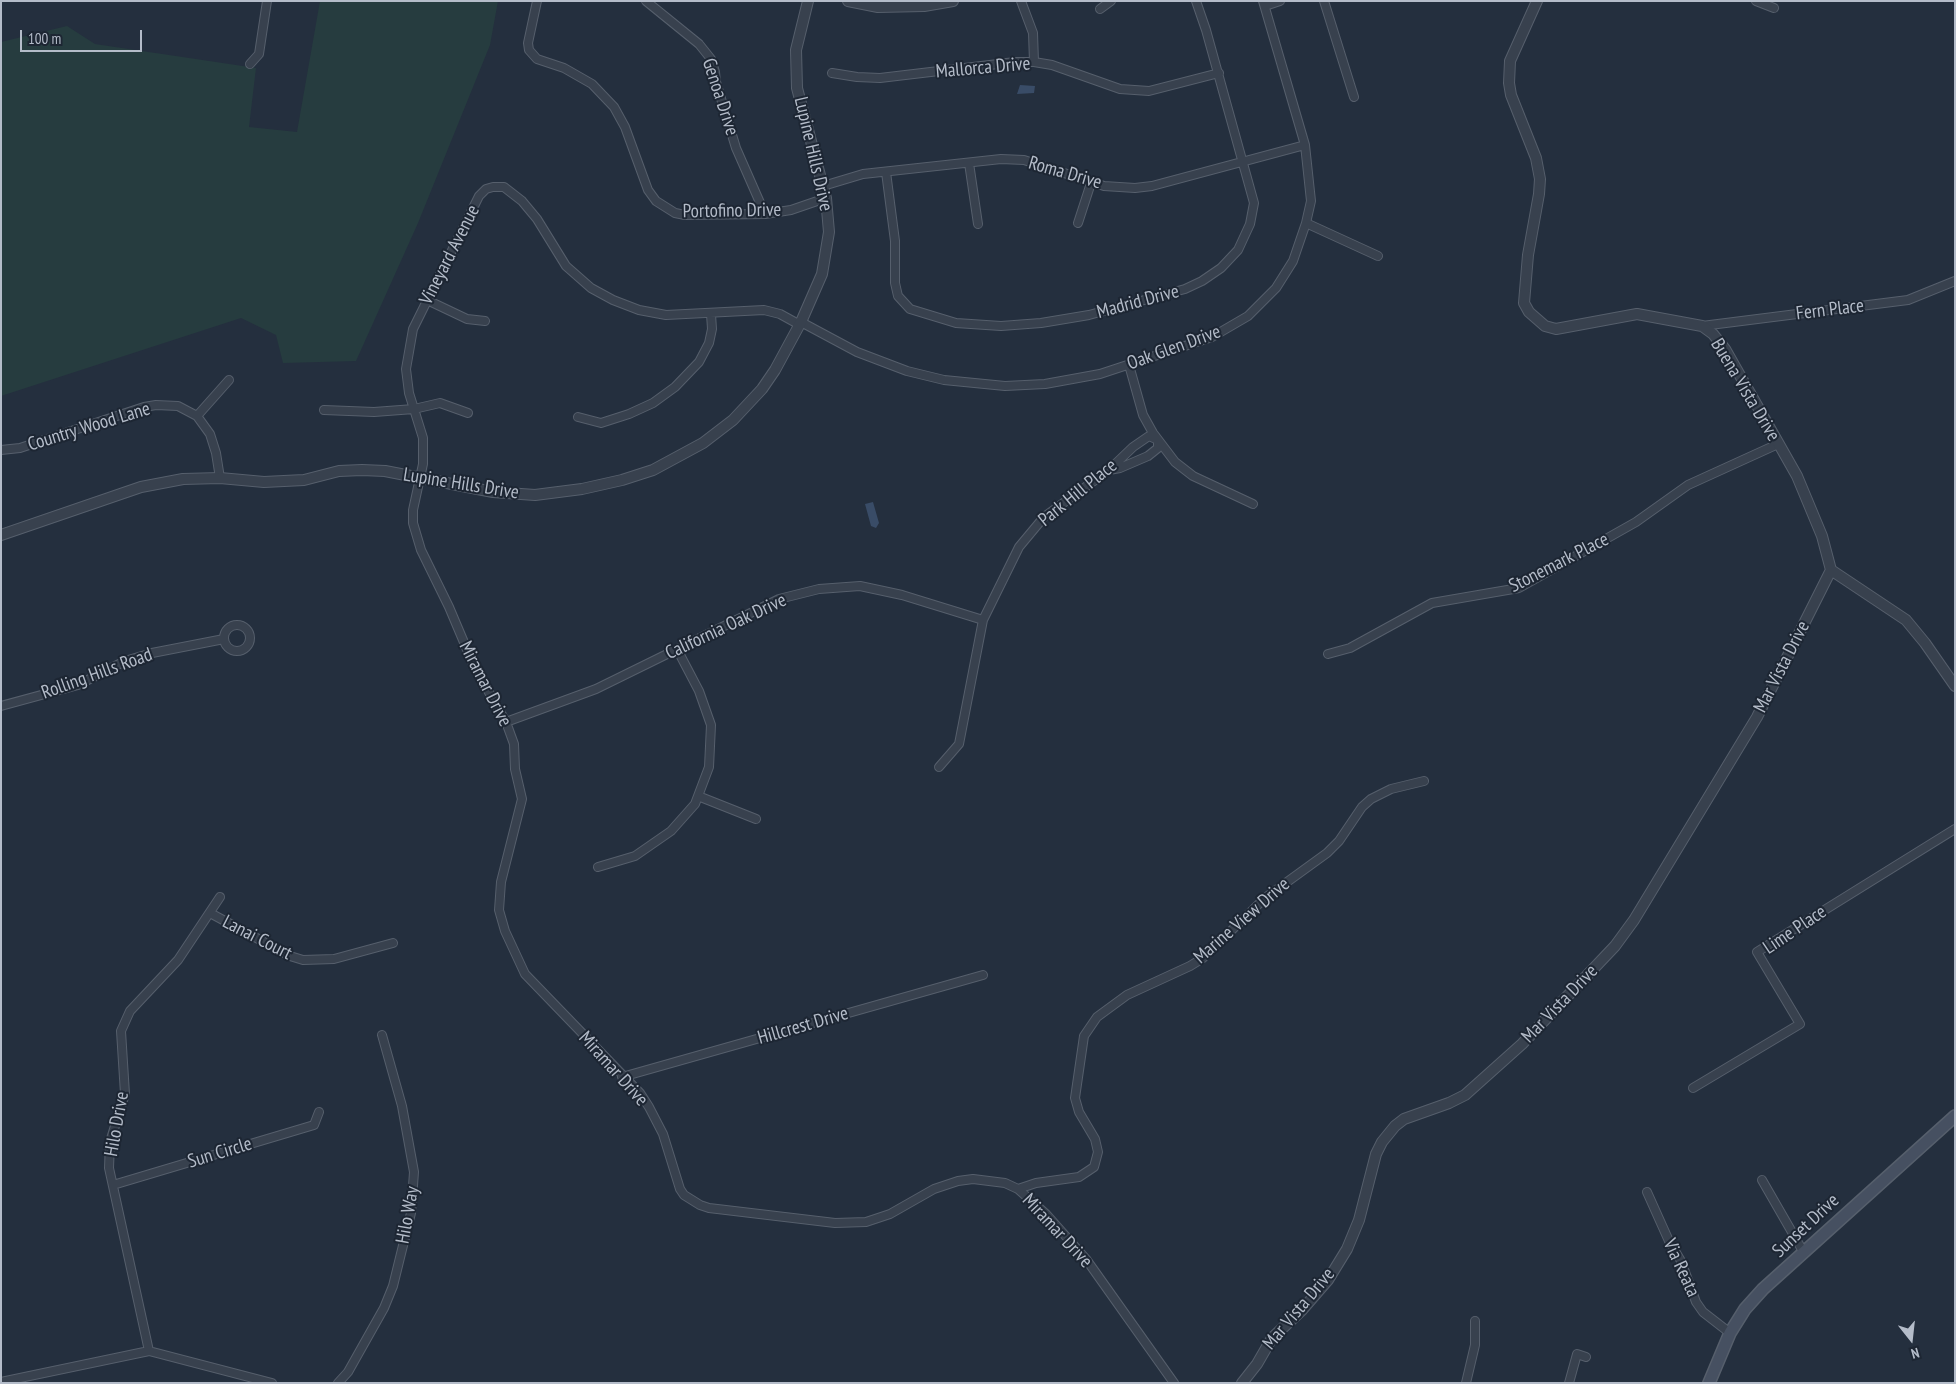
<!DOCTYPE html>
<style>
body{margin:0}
#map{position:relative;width:1956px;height:1384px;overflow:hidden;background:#242f3e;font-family:"PT Sans Narrow",sans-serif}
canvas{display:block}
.frame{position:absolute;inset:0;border:2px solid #b4bcc9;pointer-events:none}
.north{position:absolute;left:1886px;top:1314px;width:50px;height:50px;-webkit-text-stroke:4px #1d2633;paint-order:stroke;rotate:164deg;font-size:14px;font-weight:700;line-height:20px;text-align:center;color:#b4bcc9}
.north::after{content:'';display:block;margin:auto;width:18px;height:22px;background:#b4bcc9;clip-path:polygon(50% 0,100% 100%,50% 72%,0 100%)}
.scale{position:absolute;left:20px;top:30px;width:122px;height:22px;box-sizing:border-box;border:2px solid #b4bcc9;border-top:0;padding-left:6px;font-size:15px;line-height:18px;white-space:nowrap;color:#b4bcc9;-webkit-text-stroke:4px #1d2633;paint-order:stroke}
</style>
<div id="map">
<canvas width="1956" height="1384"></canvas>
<div class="frame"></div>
<div class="north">N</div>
<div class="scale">100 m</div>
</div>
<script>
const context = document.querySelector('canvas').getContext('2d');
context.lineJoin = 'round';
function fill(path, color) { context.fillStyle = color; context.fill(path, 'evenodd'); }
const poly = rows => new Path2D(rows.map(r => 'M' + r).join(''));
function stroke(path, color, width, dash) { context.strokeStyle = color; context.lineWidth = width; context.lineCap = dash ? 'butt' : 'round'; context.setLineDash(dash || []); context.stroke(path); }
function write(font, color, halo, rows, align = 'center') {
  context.font = font + ' "PT Sans Narrow",sans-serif'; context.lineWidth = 4; context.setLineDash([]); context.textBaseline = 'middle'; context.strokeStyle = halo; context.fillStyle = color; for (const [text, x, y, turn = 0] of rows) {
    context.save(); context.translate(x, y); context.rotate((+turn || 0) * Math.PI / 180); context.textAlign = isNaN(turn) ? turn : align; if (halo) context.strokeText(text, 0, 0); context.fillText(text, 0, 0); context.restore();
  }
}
const green = poly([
 [320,1,498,1,490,45,418,223,356,361,283,363,276,335,241,318,1,396,1,42,67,26,95,44,256,68,249,127,297,132]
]);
const water = poly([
 [1020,85,1035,86,1034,93,1017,94],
 [873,502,879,523,876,528,871,526,865,504]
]);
const minor = poly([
 [537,1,528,43,529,50,537,59,564,68,592,84,614,107,625,127,648,190,656,201,675,213,685,215,765,214,791,210,826,198],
 [646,1,699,44,711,59,715,72,716,82,736,148,765,214],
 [1021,1,1033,33,1034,62],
 [1324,1,1354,97],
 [1756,1,1774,8],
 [1265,6,1280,1],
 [1100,9,1111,1],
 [250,64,259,54,267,1],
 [832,73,857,77,880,78,1015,62,1034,62,1052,65,1120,89,1149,91,1219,73],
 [969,163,978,224],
 [886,172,895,241,895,283,898,296,910,309,956,323,1001,326,1041,323,1089,315,1185,289,1202,281,1221,268,1238,250,1250,224,1254,203,1206,30,1196,1],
 [823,186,863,174,1001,159,1024,160,1104,186,1135,188,1152,186,1305,145],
 [1078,223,1091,183],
 [1306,223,1378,256],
 [427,300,467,319,485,321],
 [801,322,857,352,907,371,944,380,1005,386,1045,384,1100,374,1212,337,1248,316,1276,288,1293,261,1306,223,1311,201,1305,145,1263,1],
 [800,325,780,314,764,310,666,315,639,310,613,300,591,288,566,266,537,219,522,201,504,187,493,187,486,189,479,196,413,329,406,369,409,393,423,438,423,464,413,510,413,523,421,550,449,607,474,666,506,722,514,744,515,769,522,799,501,882,499,910,505,931,525,974,640,1093,649,1107,663,1134,680,1189,684,1195,700,1205,709,1208,835,1223,866,1222,890,1214,934,1189,958,1181,973,1179,1005,1183,1018,1189,1046,1214,1086,1259,1174,1383],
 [1702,326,1908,300,1955,281],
 [1129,365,1143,415,1153,433,1175,462,1193,476,1253,504],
 [324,410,374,412,414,409,440,403,468,413],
 [197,416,229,380],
 [578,417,601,423,629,414,653,403,675,387,699,362,709,343,712,329,711,314],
 [1,450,20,448,144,407,156,405,178,406,197,416,210,434,216,453,220,478],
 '224 638a13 13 0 1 1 26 0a13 13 0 1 1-26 0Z',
 [1328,654,1350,648,1432,603,1519,588,1636,522,1688,485,1778,444],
 [1,706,78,685,125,661,152,653,224,639],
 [506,722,596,689,779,599,819,589,860,586,902,595,983,620],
 [939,767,959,744,983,620,1019,547,1044,517,1109,470,1133,447,1149,436,1158,440,1158,448,1148,456,1120,468,1109,470],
 [698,796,756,819],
 [598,867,635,856,671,831,695,804,709,767,711,725,699,691,677,649],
 [210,913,290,956,303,960,334,959,393,943],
 [622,1077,983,975],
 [1693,1088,1800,1024,1757,952,1955,829],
 [1762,1180,1804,1253],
 [113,1185,314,1125,319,1112],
 [1018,1189,1036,1183,1079,1177,1094,1167,1098,1152,1095,1139,1079,1112,1075,1098,1084,1036,1097,1017,1127,995,1190,966,1203,958,1265,898,1327,853,1339,841,1362,807,1371,799,1391,789,1424,781],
 [1647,1192,1669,1241,1681,1261,1696,1302,1703,1312,1730,1333],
 [149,1351,109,1168,110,1142,125,1094,121,1031,130,1011,178,960,220,897],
 [1,1382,149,1351,272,1383],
 [338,1383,348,1372,384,1308,393,1286,411,1213,414,1172,402,1106,382,1035],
 [1466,1383,1475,1345,1475,1321],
 [1569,1383,1577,1354,1586,1357]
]);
const tertiary = poly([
 [848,1,878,7,924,6,953,1],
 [1537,1,1510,61,1509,83,1511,95,1536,158,1540,179,1539,194,1528,255,1524,303,1529,312,1545,326,1556,329,1637,314,1702,326,1713,334,1725,349,1797,476,1822,536,1831,570,1906,620,1925,643,1955,686],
 [1,535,141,487,183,479,220,478,264,482,304,480,339,471,362,470,385,471,493,492,535,495,582,489,622,480,653,470,703,443,733,420,762,389,775,370,801,322,822,274,829,232,826,198,797,88,796,50,808,1],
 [1242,1383,1257,1364,1272,1338,1302,1310,1328,1280,1347,1249,1359,1220,1376,1154,1382,1142,1395,1126,1404,1119,1449,1103,1465,1095,1522,1044,1615,946,1634,920,1757,717,1831,570]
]);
const secondary = poly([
 [1709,1383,1730,1333,1745,1309,1763,1289,1955,1116]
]);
const streetNames = [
 ["Mallorca Drive",983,68,-5],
 ["Genoa Drive",720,97,72],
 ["Lupine Hills Drive",813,154,77],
 ["Roma Drive",1065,173,16],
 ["Portofino Drive",732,211,-1],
 ["Vineyard Avenue",450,255,-63],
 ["Madrid Drive",1138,302,-15],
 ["Fern Place",1830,310,-7],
 ["Oak Glen Drive",1174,348,-20],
 ["Buena Vista Drive",1745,390,59],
 ["Country Wood Lane",89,427,-17],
 ["Lupine Hills Drive",461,484,9],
 ["Park Hill Place",1078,493,-39],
 ["Stonemark Place",1559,563,-27],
 ["California Oak Drive",726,627,-25],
 ["Mar Vista Drive",1782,667,-63],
 ["Rolling Hills Road",97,674,-20],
 ["Miramar Drive",485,684,63],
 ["Marine View Drive",1242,921,-41],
 ["Lime Place",1795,930,-34],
 ["Lanai Court",257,938,27],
 ["Mar Vista Drive",1560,1004,-46],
 ["Hillcrest Drive",803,1026,-16],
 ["Miramar Drive",613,1069,48],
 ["Hilo Drive",117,1124,-80],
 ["Sun Circle",220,1153,-17],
 ["Hilo Way",408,1215,-80],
 ["Sunset Drive",1806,1226,-43],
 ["Miramar Drive",1057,1231,47],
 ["Via Reata",1681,1268,65],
 ["Mar Vista Drive",1299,1309,-50]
];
fill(green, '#263c3f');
fill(water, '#394c67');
stroke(minor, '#565f6c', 10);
stroke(tertiary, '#565f6c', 12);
stroke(secondary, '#565f6c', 14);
stroke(minor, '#38414e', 8);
stroke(tertiary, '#38414e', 10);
stroke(secondary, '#465061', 11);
write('19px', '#b4bcc9', '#1d2633', streetNames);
</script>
